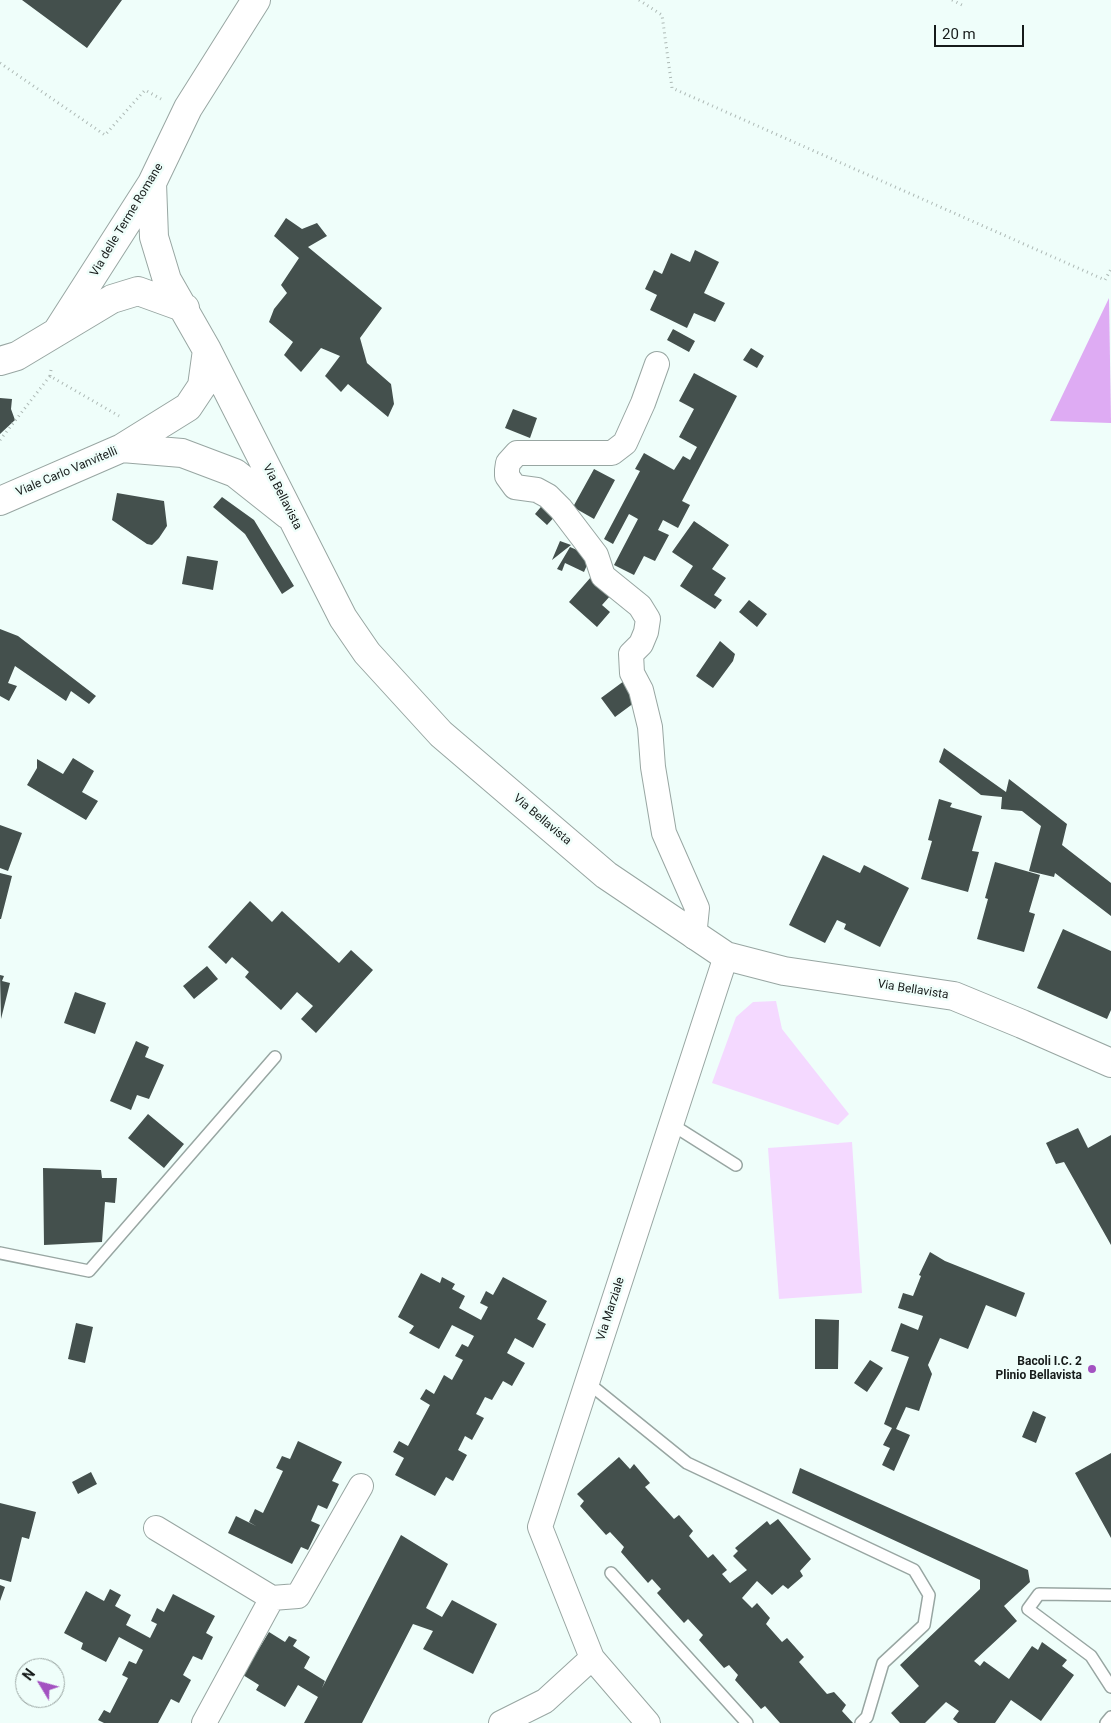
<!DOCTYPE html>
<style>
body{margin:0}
#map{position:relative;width:1111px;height:1723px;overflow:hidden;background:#effefa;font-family:Roboto,sans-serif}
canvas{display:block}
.north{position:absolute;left:15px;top:1658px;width:50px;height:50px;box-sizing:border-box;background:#effefa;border:1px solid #98a3a0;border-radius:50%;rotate:307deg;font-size:14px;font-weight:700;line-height:20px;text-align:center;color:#161b1a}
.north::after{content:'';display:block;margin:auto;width:18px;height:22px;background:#a352c1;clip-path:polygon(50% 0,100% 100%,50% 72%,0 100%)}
.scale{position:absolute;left:934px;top:25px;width:90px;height:22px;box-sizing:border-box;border:2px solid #161b1a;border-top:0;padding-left:6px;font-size:15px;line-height:18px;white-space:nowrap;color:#161b1a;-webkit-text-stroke:4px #effefa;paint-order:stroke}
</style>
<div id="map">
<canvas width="1111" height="1723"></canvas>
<div class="north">N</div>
<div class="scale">20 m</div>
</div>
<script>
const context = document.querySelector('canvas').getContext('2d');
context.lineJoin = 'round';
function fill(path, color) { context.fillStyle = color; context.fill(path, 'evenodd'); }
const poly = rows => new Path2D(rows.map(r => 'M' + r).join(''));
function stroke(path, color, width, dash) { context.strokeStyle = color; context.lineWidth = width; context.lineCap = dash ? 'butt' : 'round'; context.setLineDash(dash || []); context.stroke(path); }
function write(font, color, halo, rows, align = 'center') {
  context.font = font + ' Roboto,sans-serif'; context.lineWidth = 5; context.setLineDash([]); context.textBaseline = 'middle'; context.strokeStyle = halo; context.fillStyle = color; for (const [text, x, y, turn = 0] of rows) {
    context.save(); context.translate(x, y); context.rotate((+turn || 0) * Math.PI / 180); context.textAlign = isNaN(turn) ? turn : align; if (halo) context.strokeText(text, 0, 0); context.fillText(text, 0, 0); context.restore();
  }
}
const green = poly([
 [776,1001,782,1029,849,1114,838,1125,712,1083,736,1017,753,1002],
 [852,1142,862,1293,779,1299,768,1148]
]);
const forest = poly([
 [1109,298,1111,423,1050,421]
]);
const building = poly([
 [22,0,122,0,87,48],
 [286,218,302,229,317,223,327,236,308,247,382,308,360,338,367,363,391,384,394,404,388,417,348,384,341,392,325,376,340,356,321,348,301,372,284,355,293,342,269,322,274,309,287,293,281,285,299,258,274,236],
 [695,250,719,262,704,293,725,303,715,322,694,313,687,328,650,310,657,295,645,289,654,270,662,274,671,253,690,262],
 [673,329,695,341,689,352,667,340],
 [751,348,764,356,757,368,743,360],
 [694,373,737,396,682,501,690,505,678,528,663,520,658,530,669,535,655,561,644,556,634,575,614,565,638,519,629,514,613,544,604,539,640,471,635,469,644,453,674,470,683,456,690,460,697,447,679,437,694,409,679,401],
 [0,398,12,399,11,409,15,420,0,434],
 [513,409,537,418,530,438,505,428],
 [594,469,615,480,594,519,573,507],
 [117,493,164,501,167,526,159,538,152,545,147,544,112,520],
 [222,497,254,520,294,586,282,594,245,534,213,507],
 [545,502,558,513,547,525,535,514],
 [694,521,729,545,712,569,726,578,714,595,722,600,715,609,680,586,693,566,672,552],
 [560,541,571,545,552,560],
 [570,547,591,556,584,572,565,563,562,571,557,569],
 [187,556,218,561,213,590,182,584],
 [591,577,611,595,602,605,610,612,597,627,569,602],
 [749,600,767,614,757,627,739,612],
 [0,629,18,636,96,696,89,704,71,691,66,701,15,666,8,683,17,686,9,701,0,696],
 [720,641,735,654,733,661,713,688,696,676],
 [624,681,638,700,615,717,601,698],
 [944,748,1006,792,1009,779,1067,824,1062,845,1111,883,1111,916,1055,873,1054,877,1029,871,1041,826,1022,811,1001,809,1002,797,981,795,939,762],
 [73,758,94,771,82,792,98,801,86,820,27,785,37,768,37,759,63,774],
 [939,799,952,803,950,807,982,816,972,851,979,852,968,892,921,879,932,841,928,840],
 [0,825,22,833,8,871,0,868],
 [823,855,860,873,864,865,909,888,880,947,844,929,846,924,837,920,825,943,789,925],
 [995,862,1040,875,1029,912,1035,914,1024,952,977,939,988,899,985,898],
 [0,873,12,876,1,919,0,919],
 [250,901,272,922,282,911,339,963,351,950,373,970,316,1033,301,1019,313,1006,297,992,281,1010,245,977,249,972,232,957,226,964,208,947],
 [1063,929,1111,951,1111,1010,1107,1019,1037,988],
 [207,966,218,979,194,999,183,986],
 [0,975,4,976,2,981,10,983,1,1019],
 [75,992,106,1003,95,1034,64,1023],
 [136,1041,149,1047,145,1057,164,1065,149,1099,137,1095,131,1110,110,1101],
 [148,1114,184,1144,164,1168,128,1138],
 [1078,1128,1088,1148,1111,1135,1111,1245,1064,1162,1056,1164,1046,1143],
 [43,1168,101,1170,102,1178,117,1178,115,1203,105,1202,102,1242,44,1245],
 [930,1252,945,1261,1025,1293,1016,1317,986,1305,968,1349,940,1338,928,1365,932,1374,919,1411,906,1407,896,1429,910,1435,894,1471,882,1465,890,1448,883,1445,892,1428,884,1424,909,1357,891,1351,901,1323,918,1330,923,1316,898,1308,903,1293,913,1296,921,1276,919,1275],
 [421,1273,440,1283,442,1277,455,1284,452,1289,465,1296,459,1308,481,1320,488,1307,480,1303,486,1291,493,1295,503,1277,547,1301,537,1319,546,1324,533,1348,515,1338,507,1353,525,1363,512,1386,503,1381,492,1400,485,1397,476,1414,484,1418,472,1440,465,1436,458,1450,467,1455,453,1481,446,1477,435,1496,395,1475,404,1458,393,1452,399,1441,408,1446,430,1405,420,1399,426,1389,434,1394,444,1375,452,1380,463,1360,455,1356,462,1344,468,1347,474,1336,452,1325,439,1349,409,1333,414,1326,398,1317],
 [815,1319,839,1320,838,1369,815,1369],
 [76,1323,93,1327,85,1363,68,1359],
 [870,1360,883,1368,867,1392,854,1383],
 [1033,1411,1046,1417,1036,1443,1022,1437],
 [298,1441,342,1462,332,1481,339,1484,327,1509,318,1505,311,1521,320,1525,308,1550,301,1547,292,1564,228,1533,236,1516,256,1526,249,1522,255,1509,263,1513,283,1471,276,1468,282,1456,290,1459],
 [1111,1453,1111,1538,1075,1473],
 [619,1457,630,1469,634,1464,650,1483,645,1487,674,1519,679,1515,693,1531,689,1536,708,1558,713,1554,727,1570,722,1574,730,1583,747,1570,733,1556,738,1551,735,1548,767,1521,770,1525,778,1519,811,1559,800,1571,803,1576,788,1589,783,1585,772,1595,757,1581,742,1598,752,1608,757,1603,770,1618,766,1624,782,1642,787,1638,804,1657,799,1662,827,1694,834,1692,846,1705,842,1711,853,1723,780,1723,765,1706,761,1709,735,1680,738,1675,729,1665,724,1668,699,1640,703,1635,688,1619,684,1623,657,1593,661,1589,652,1579,648,1583,621,1552,624,1547,610,1532,606,1535,580,1506,584,1501,577,1494],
 [800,1468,1028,1570,1030,1582,1004,1606,1017,1621,974,1661,980,1666,984,1661,1009,1679,1032,1646,1038,1650,1042,1642,1067,1660,1062,1666,1074,1675,1041,1721,1011,1700,995,1723,958,1723,953,1719,959,1711,946,1702,925,1723,900,1723,891,1713,919,1686,900,1665,980,1589,980,1580,792,1493],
 [91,1472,97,1484,78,1494,72,1482],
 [0,1503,36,1512,29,1539,22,1537,11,1582,0,1579],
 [401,1535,448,1564,426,1608,442,1617,452,1600,497,1624,473,1674,423,1649,433,1631,413,1624,362,1723,304,1723,318,1697,298,1685,285,1707,256,1690,259,1685,243,1675,269,1632,285,1642,289,1636,297,1640,293,1646,310,1657,304,1668,325,1681,322,1688],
 [0,1585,5,1587,0,1601],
 [110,1589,121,1595,115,1606,131,1615,126,1625,150,1638,157,1624,151,1621,157,1608,164,1612,173,1594,215,1616,206,1633,213,1637,202,1660,193,1656,183,1675,191,1680,179,1703,171,1699,158,1723,104,1723,98,1720,104,1710,110,1713,128,1678,122,1675,129,1661,136,1664,143,1650,119,1637,106,1662,81,1649,83,1643,64,1633,86,1591,104,1601]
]);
const path = poly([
 [639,0,662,15,672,88,1105,280,1111,269],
 [952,0,964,6],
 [0,63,105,135,145,90,161,99],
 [51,370,50,376,119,416],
 [0,440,50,376]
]);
const lane = poly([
 [671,1124,736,1165],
 [0,1253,89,1271,275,1057],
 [587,1382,687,1463,914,1570,929,1595,924,1625,883,1663,867,1717,861,1723],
 [611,1573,747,1723],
 [1111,1595,1039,1594,1028,1609,1091,1656,1111,1687],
 [1106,1723,1111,1717]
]);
const street = poly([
 [657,364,643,403,625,443,612,453,517,453,508,463,507,470,507,476,515,487,537,490,548,496,561,509,596,555,603,576,640,606,648,619,646,632,641,644,631,654,632,673,641,690,650,727,653,767,664,833,697,908,694,937],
 [156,1528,272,1598,204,1723],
 [272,1598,298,1596,361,1486],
 [592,1658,648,1723],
 [501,1723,545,1701,592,1658,540,1527,726,956]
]);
const secondary = poly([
 [152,183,154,237,167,280,207,350,343,618,367,653,441,734,606,875,726,956,784,971,954,996,1022,1024,1111,1063],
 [58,330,152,183,188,108,256,0],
 [0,361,17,356,112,299,138,291,185,308],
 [122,448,188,407,202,386,207,350],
 [0,501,122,448,182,453,235,473,288,515]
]);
const markers = [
 [1092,1369,5,"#a352c1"]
];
const streetNames = [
 ["Via delle Terme Romane",127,220,-59],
 ["Viale Carlo Vanvitelli",67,472,-23],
 ["Via Bellavista",282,497,63],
 ["Via Bellavista",542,820,40],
 ["Via Bellavista",913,990,9],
 ["Via Marziale",611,1309,-72]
];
const poiNames = [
 ["Bacoli I.C. 2",1082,1362],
 ["Plinio Bellavista",1082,1376]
];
fill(green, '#f4d9ff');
fill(forest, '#deabf3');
fill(building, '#44504d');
stroke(lane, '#98a6a2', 14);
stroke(street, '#98a6a2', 26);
stroke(secondary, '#98a6a2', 30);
stroke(path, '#adb9b5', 3, [1, 4]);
stroke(lane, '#fff', 11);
stroke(street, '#fff', 24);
stroke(secondary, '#fff', 28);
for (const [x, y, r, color] of markers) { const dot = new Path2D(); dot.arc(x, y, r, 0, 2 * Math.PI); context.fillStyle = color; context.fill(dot); stroke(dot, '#effefa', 2); }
write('12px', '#161b1a', '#effefa', streetNames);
write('bold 12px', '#161b1a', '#effefa', poiNames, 'right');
</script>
